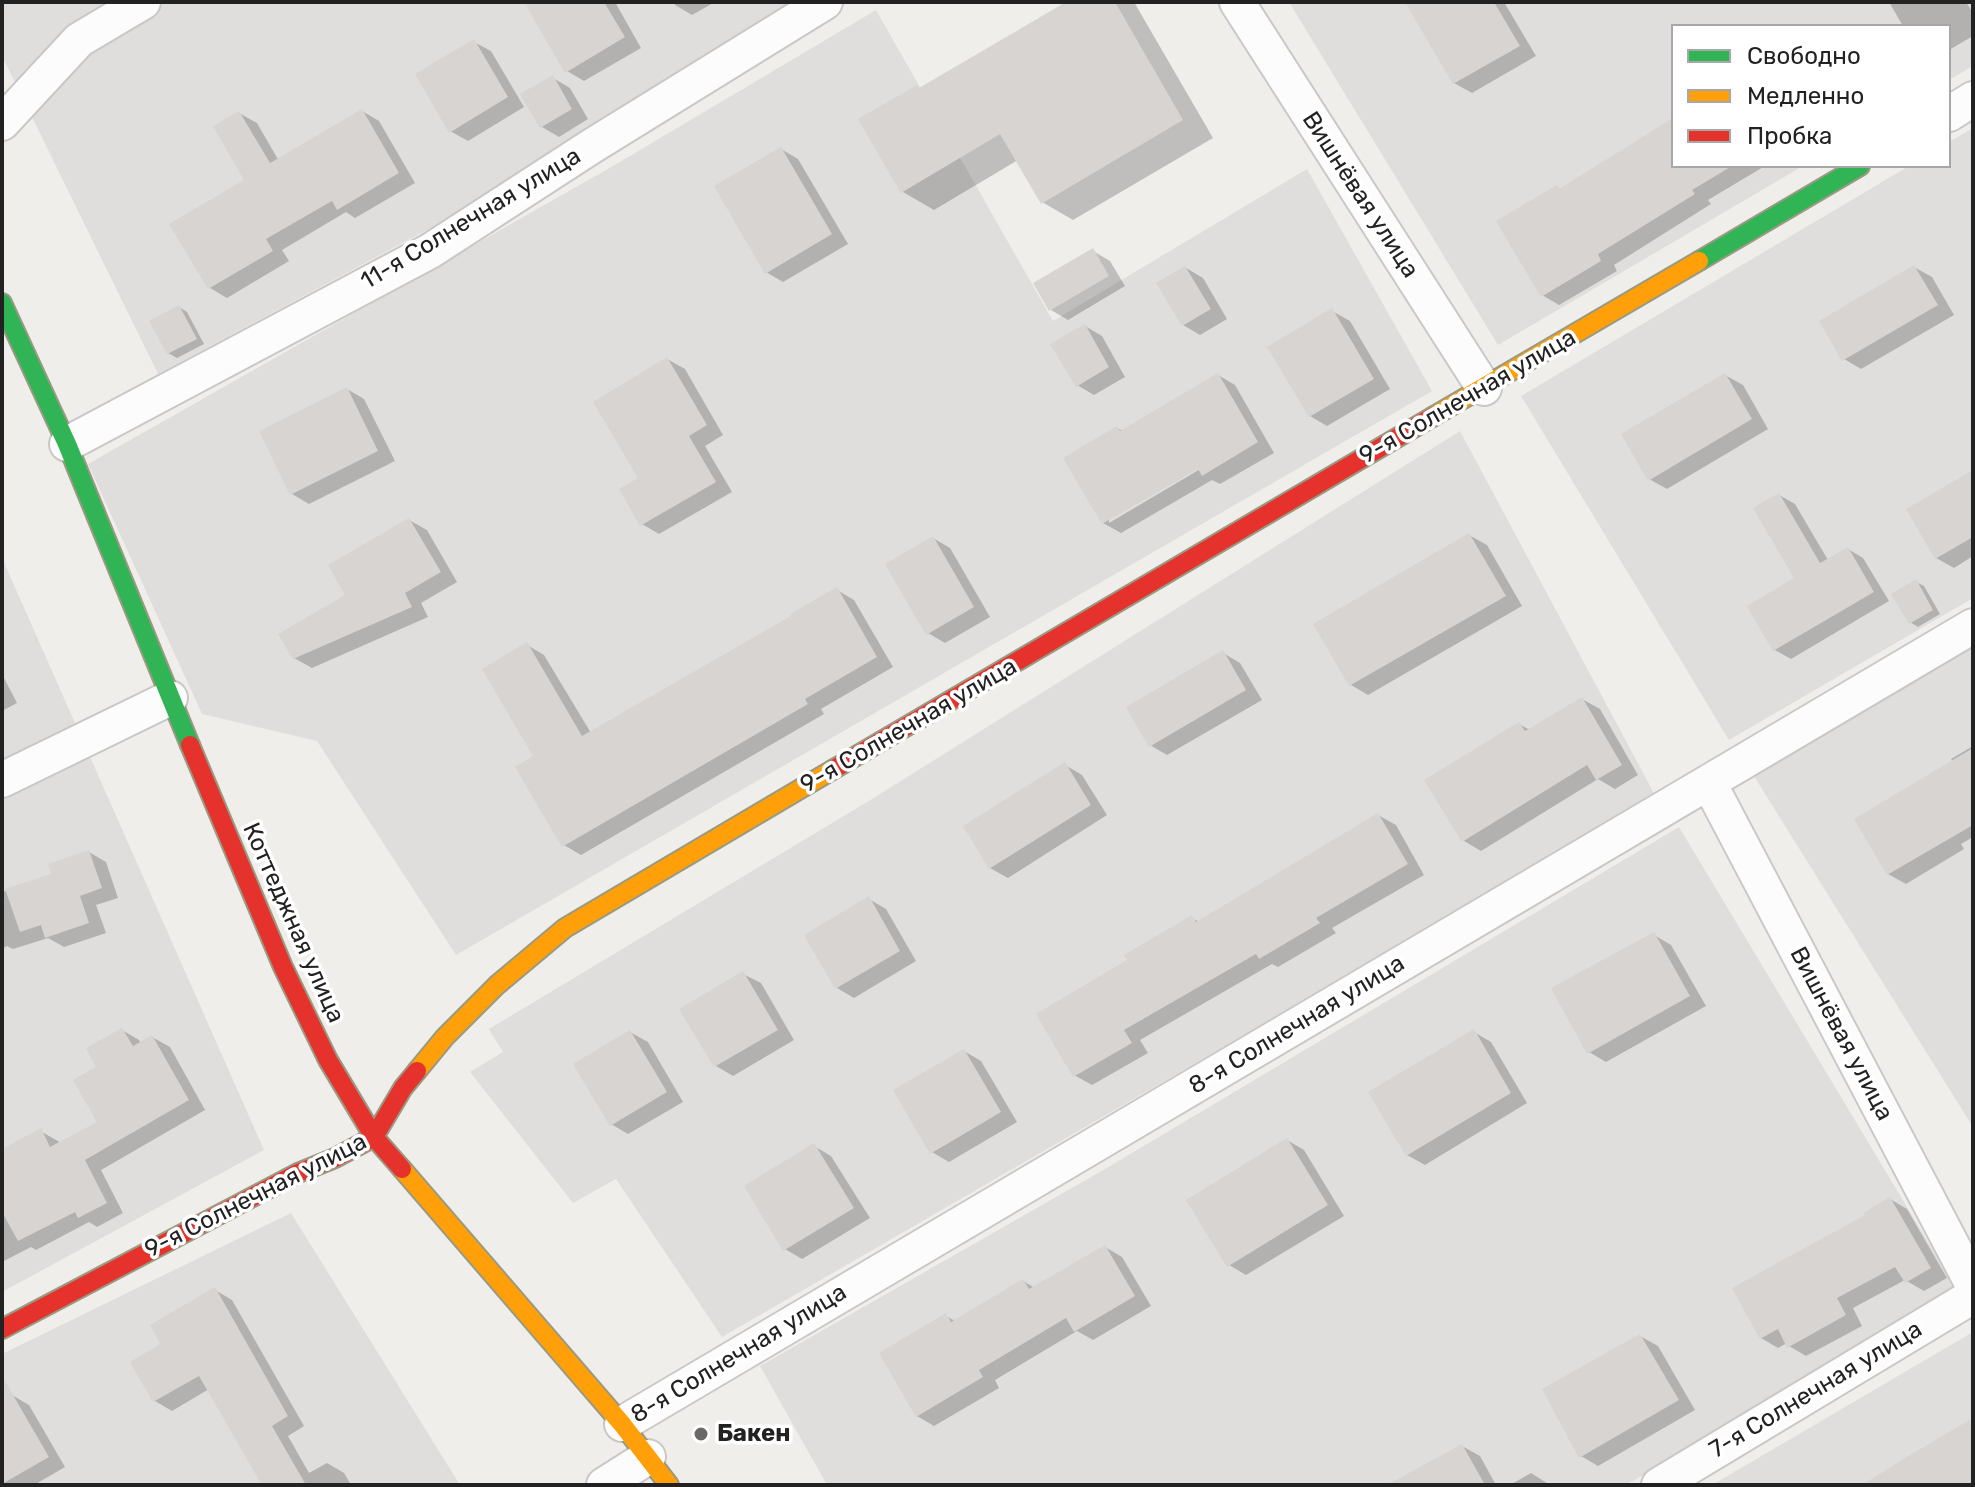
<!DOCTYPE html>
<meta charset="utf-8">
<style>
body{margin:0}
#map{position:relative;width:1975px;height:1487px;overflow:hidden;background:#f0eeeb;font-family:Rubik,sans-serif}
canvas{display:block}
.frame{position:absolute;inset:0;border:4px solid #222;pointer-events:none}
.legend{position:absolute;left:1671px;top:24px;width:280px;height:144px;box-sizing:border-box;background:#fff;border:2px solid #a7a7a7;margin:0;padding:10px 14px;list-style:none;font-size:24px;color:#222}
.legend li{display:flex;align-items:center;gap:16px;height:40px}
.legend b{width:40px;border:2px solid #a7a7a7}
</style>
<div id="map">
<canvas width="1975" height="1487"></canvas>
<div class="frame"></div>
<ul class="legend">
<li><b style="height:10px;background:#30b455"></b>Свободно</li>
<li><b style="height:10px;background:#ff9f0a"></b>Медленно</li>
<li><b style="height:10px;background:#e5322d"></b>Пробка</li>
</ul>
</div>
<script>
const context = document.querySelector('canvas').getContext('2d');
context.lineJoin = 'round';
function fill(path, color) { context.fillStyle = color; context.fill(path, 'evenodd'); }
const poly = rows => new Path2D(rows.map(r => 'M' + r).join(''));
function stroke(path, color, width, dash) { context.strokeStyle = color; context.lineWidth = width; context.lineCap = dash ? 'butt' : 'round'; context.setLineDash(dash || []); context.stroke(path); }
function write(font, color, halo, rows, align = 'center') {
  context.font = font + ' Rubik,sans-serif'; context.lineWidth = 7; context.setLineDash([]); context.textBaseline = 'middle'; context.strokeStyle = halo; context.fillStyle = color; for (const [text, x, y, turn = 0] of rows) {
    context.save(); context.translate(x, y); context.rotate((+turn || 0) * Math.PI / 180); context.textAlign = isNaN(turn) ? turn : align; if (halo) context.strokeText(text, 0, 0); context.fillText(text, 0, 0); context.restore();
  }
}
const residential = poly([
 [2,2,791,2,451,217,158,374,2,56],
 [1289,2,1973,2,1973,66,1949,80,1949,26,1673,26,1673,166,1803,166,1498,345],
 [876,10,1053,321,1307,169,1432,391,456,955,317,741,202,714,88,464,613,166],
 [1973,128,1973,598,1729,740,1521,396,1909,166,1949,166,1949,142],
 [1460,431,1656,797,722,1337,616,1179,573,1203,470,1072,503,1052,489,1029,872,799],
 [2,558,264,1150,2,1292],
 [1973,645,1973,1127,1752,773],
 [1679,827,1958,1292,1626,1485,827,1485,760,1366,1105,1169],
 [291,1213,460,1485,2,1485,2,1354],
 [1973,1332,1973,1485,1712,1485]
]);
const shadow = poly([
 [547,2,615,2,641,48,584,81,567,71],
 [673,2,715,2,692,15,675,5],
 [1070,2,1134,2,1213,138,1073,220,1042,202,1018,160,934,210,903,192,921,89],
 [1417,2,1504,2,1536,56,1472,93,1454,83],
 [1889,2,1966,2,1973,13,1973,36,1949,50,1949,26,1903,26],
 [474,42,491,51,524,107,468,141,450,131],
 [553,78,570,88,588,119,559,137,542,127],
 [362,111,379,121,415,183,355,218,346,212,282,250,289,261,227,298,210,288,247,180,239,113,257,123,279,161],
 [1673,121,1673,166,1765,166,1708,200,1711,204,1614,265,1617,271,1559,305,1542,295,1557,187,1561,190],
 [781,149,798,159,848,244,783,282,766,272],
 [1093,251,1110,261,1125,286,1068,320,1051,310],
 [1914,267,1932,277,1954,315,1861,369,1844,359],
 [1186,268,1203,278,1227,319,1200,335,1183,325],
 [179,307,187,312,204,344,177,358,168,353],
 [1332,311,1350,321,1390,389,1327,426,1310,416],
 [1085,326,1102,336,1125,377,1094,395,1077,385],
 [667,359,685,369,723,435,705,446,732,492,659,534,642,524,641,479],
 [1218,375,1235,385,1274,453,1220,484,1212,480,1121,533,1103,523,1117,428,1123,431],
 [1205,462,1207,465,1109,523,1109,518],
 [1725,375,1743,385,1768,429,1667,489,1649,479],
 [347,389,364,399,395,461,309,504,292,494],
 [1973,472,1973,556,1954,568,1936,558],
 [1779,495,1795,504,1828,560,1848,549,1863,558,1889,601,1791,659,1775,650,1797,579],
 [409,520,427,530,457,582,421,603,428,617,312,668,294,658,348,596],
 [1469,535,1487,545,1522,606,1368,695,1351,685,1316,625],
 [933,538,950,548,990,617,945,643,928,633],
 [1916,582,1924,586,1940,614,1918,627,1910,622],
 [837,590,854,600,893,667,821,709,824,714,581,855,564,845,535,757,527,645,544,655,591,733],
 [1223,653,1240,663,1262,700,1167,755,1150,745],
 [2,674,17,703,2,711],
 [1582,699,1600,709,1638,775,1615,789,1598,779,1481,851,1464,841,1519,724,1530,730],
 [1973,746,1973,837,1961,844,1964,849,1906,884,1888,874,1953,762,1951,759],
 [1065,765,1082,775,1107,815,1008,878,990,868],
 [1378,815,1396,825,1424,875,1332,928,1336,933,1278,967,1272,964,1140,1040,1148,1053,1092,1085,1074,1075,1130,961,1192,918,1199,922],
 [89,852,106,862,118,898,96,905,106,933,64,947,48,938,13,949,7,946,2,949,2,892,54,875],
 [869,899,886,909,916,961,854,998,837,988],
 [1654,935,1671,945,1706,1006,1606,1062,1589,1052],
 [743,974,761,983,794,1040,733,1076,716,1066],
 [122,1030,139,1040,141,1044,152,1037,170,1047,205,1110,101,1170,123,1213,97,1227,89,1222,36,1250,31,1247,2,1262,2,1151,40,1131,58,1141,60,1144,100,1123,99,1067],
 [630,1032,648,1042,683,1102,628,1134,611,1124],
 [1474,1032,1491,1042,1527,1103,1425,1165,1407,1155],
 [964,1051,981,1061,1017,1122,949,1162,932,1152],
 [1287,1140,1304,1150,1344,1216,1246,1275,1229,1265],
 [814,1146,831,1156,870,1218,802,1259,785,1249],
 [1890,1199,1907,1209,1947,1278,1924,1291,1905,1280,1853,1308,1862,1326,1806,1356,1789,1346,1787,1343,1778,1348,1761,1338,1867,1216],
 [1105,1247,1122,1257,1151,1306,1093,1340,1077,1331,995,1380,999,1388,934,1426,917,1416,946,1316,955,1321,1023,1281,1035,1288],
 [215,1290,232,1300,304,1426,288,1436,309,1473,327,1463,344,1473,351,1485,265,1485,209,1389,172,1411,155,1401,133,1362,163,1344],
 [1640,1336,1658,1346,1695,1410,1598,1466,1581,1456],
 [2,1395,12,1395,29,1405,65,1467,34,1485,2,1485],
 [1462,1446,1480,1456,1496,1485,1393,1485],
 [1531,1473,1550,1485,1510,1485]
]);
const building = poly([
 [524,2,604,2,625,37,565,73],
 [1066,2,1115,2,1183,120,1041,204,1000,134,901,193,858,119,917,85,919,88],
 [1405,2,1494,2,1520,46,1453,84],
 [474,39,508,97,449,133,415,74],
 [553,75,572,109,540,128,520,94],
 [362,109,399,173,337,210,332,201,266,239,273,251,208,289,169,224,244,180,213,126,239,111,270,163],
 [1673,118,1673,166,1732,166,1692,190,1695,194,1598,254,1601,261,1541,297,1496,221,1557,185,1559,189],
 [781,147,832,234,765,274,714,186],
 [1093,248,1109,276,1049,311,1033,283],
 [1914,265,1938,305,1842,361,1819,321],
 [1185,266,1211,309,1182,326,1156,283],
 [179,305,197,339,167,354,149,321],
 [1332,308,1374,379,1309,417,1267,347],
 [1085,324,1109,367,1076,387,1050,344],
 [667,357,707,425,689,436,716,482,640,526,619,489,638,478,593,402],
 [1218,373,1258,442,1202,476,1198,469,1102,524,1063,458,1117,426,1120,431],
 [1725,373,1752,419,1648,481,1621,434],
 [347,387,378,451,290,495,259,431],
 [1973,470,1973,537,1935,559,1906,509],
 [1779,493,1820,563,1848,547,1874,592,1773,651,1747,606,1794,578,1753,508],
 [409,518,441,572,405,593,412,607,293,659,278,634,345,595,328,565],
 [1469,533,1506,596,1349,686,1313,624],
 [933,536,974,607,926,635,885,564],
 [1916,579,1933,610,1909,624,1891,594],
 [837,587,877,657,805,699,808,704,562,847,515,767,533,756,482,669,527,642,582,736,791,616,790,614],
 [1223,650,1246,690,1149,747,1126,707],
 [1582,697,1622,765,1596,780,1587,765,1462,842,1424,780,1519,722,1525,731],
 [1973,748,1973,825,1887,875,1854,819],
 [1065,762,1091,805,989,869,963,826],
 [1378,813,1408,864,1316,918,1320,923,1259,959,1256,954,1124,1030,1132,1043,1073,1077,1036,1014,1127,960,1124,955,1192,915,1196,922],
 [89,850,102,888,80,896,89,923,45,938,41,925,20,932,5,889,51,874,48,864],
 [869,896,900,951,835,989,804,935],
 [1654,932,1690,996,1587,1054,1551,988],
 [743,971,778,1030,714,1067,679,1009],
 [122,1028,133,1046,152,1035,189,1100,85,1160,107,1203,78,1218,75,1212,18,1241,2,1212,2,1149,41,1128,50,1147,97,1122,73,1080,96,1067,86,1048],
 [1474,1029,1511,1093,1406,1156,1368,1092],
 [630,1030,667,1092,610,1126,573,1064],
 [964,1049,1001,1112,930,1154,893,1090],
 [1287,1138,1328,1205,1227,1267,1186,1200],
 [814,1143,854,1208,783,1251,744,1186],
 [1890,1197,1931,1268,1905,1283,1895,1267,1837,1298,1846,1315,1787,1348,1778,1329,1760,1339,1732,1288,1865,1215,1863,1213],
 [1105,1245,1135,1296,1074,1332,1066,1318,979,1370,983,1377,916,1417,879,1353,946,1313,951,1322,1023,1279,1029,1289],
 [215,1287,288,1416,272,1426,306,1485,262,1485,199,1376,153,1402,130,1362,160,1344,150,1325],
 [1640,1334,1679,1400,1579,1458,1542,1389],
 [2,1376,49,1457,2,1484],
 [1973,1418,1973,1485,1862,1485,1910,1455],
 [1462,1444,1485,1485,1387,1485]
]);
const street = poly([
 [1237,2,1484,388],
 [1949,114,1973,99],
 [2,123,79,40,143,2],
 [67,444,430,251,592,146,825,2],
 [2,780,170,698],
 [1709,783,1973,1285],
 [622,1424,1973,626],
 [604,1485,648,1457],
 [1659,1485,1973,1296]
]);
const fast = poly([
 [1699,261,1860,166],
 [2,303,67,444,190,745]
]);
const slow = poly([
 [1434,416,1699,261],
 [417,1071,445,1037,497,985,565,928,834,769],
 [402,1169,622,1424,669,1485]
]);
const jam = poly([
 [190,745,283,967,328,1060,374,1137,402,1169],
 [834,769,1434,416],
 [2,1329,298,1173,335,1158,374,1137,403,1088,417,1071]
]);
const markers = [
 [701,1434,8,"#6a6968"]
];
const streetNames = [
 ["Вишнёвая улица",1360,195,57],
 ["11-я Солнечная улица",471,219,-31],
 ["9-я Солнечная улица",1468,397,-30],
 ["9-я Солнечная улица",909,726,-30],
 ["Коттеджная улица",293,923,66],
 ["8-я Солнечная улица",1297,1025,-31],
 ["Вишнёвая улица",1841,1034,62],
 ["9-я Солнечная улица",256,1196,-27],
 ["8-я Солнечная улица",739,1354,-31],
 ["7-я Солнечная улица",1816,1390,-31]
];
const poiNames = [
 ["Бакен",717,1434]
];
fill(residential, '#dfdedc');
fill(shadow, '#0003');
fill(building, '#d7d4d2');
stroke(street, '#c9c8c7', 38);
stroke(fast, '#999a82', 22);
stroke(slow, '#999a82', 22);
stroke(jam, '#999a82', 22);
stroke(street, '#fdfcfc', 34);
stroke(fast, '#30b455', 18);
stroke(slow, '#ff9f0a', 18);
stroke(jam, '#e5322d', 18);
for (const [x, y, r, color] of markers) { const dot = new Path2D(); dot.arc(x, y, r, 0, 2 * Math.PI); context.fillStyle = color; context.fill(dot); stroke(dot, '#fff', 3); }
write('24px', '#222', '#fff', streetNames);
write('bold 24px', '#222', '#fff', poiNames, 'left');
</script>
